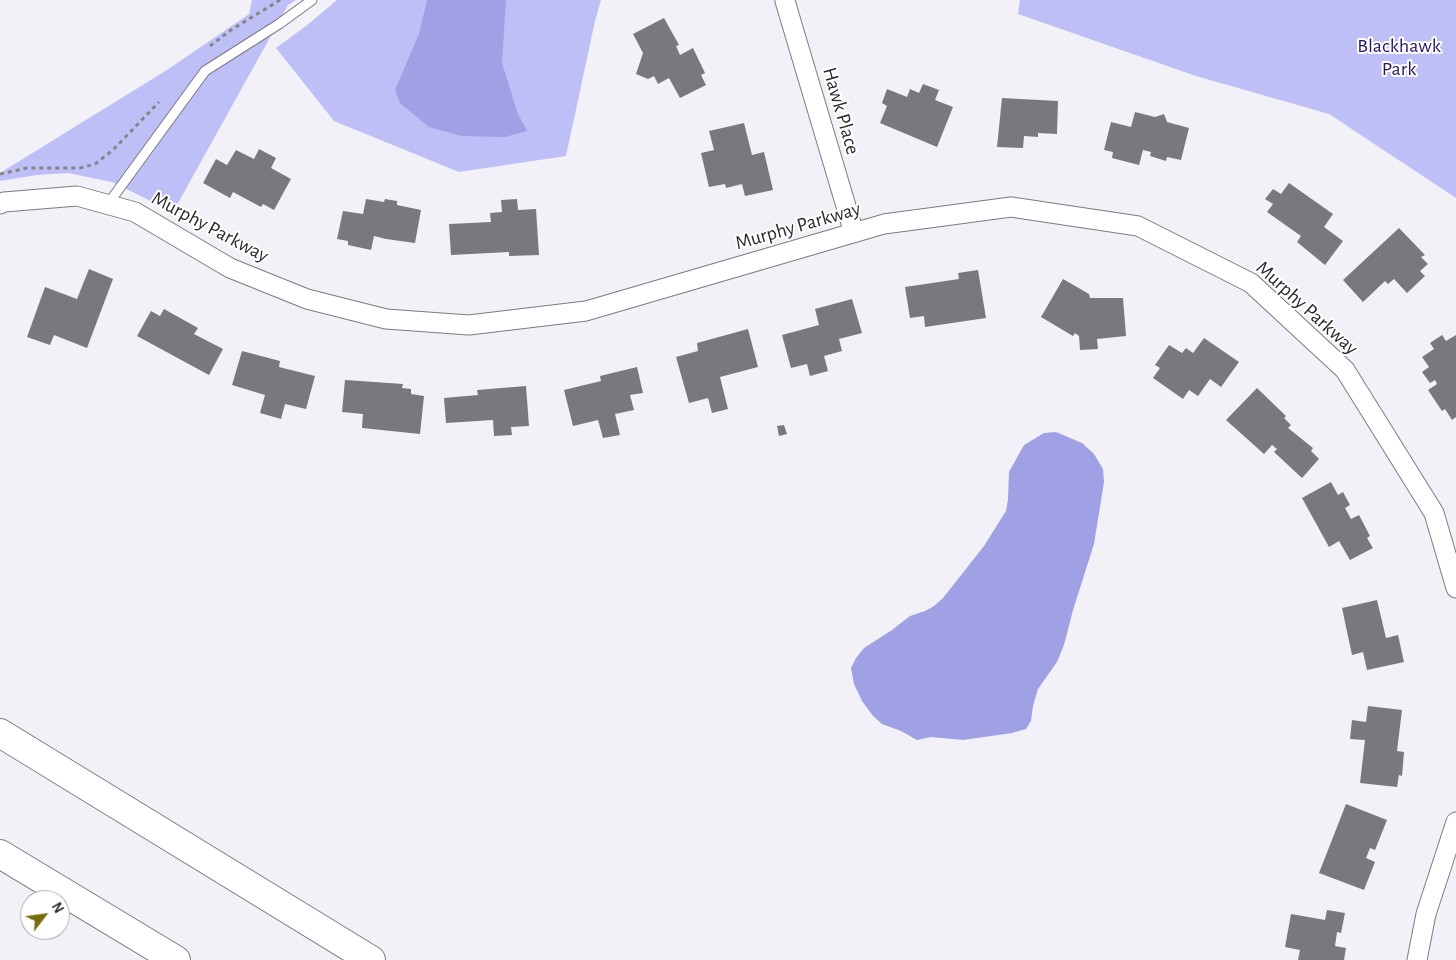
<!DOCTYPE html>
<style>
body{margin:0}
#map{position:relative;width:1456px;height:960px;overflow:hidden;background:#f1f1f7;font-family:"Alegreya Sans",sans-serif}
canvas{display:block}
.north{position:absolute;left:20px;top:890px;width:50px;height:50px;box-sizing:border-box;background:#fff;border:1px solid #a9a9aa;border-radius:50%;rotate:60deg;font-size:14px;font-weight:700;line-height:20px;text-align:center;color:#29292b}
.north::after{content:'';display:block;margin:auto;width:18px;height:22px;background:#766e0b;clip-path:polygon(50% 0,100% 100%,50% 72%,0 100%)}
</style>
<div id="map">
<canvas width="1456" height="960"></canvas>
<div class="north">N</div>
</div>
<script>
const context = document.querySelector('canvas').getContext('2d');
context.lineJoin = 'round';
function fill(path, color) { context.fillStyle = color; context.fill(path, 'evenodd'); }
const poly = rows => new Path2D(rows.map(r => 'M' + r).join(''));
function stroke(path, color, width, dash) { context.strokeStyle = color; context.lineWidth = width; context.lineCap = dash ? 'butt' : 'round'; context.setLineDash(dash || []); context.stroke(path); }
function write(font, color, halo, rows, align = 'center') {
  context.font = font + ' "Alegreya Sans",sans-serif'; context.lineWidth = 4; context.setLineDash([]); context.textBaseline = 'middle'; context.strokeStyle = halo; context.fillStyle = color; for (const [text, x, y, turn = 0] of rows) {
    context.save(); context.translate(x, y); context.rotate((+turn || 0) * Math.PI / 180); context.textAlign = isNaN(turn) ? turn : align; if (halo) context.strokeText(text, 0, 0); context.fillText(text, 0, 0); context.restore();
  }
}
const green = poly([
 [252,0,296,0,288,5,173,212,112,182,68,173,37,175,0,181,0,173,167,70,249,14],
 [337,0,601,0,595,21,566,156,459,172,334,121,276,48,306,26],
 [1020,0,1456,0,1456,198,1329,114,1196,76,1018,14]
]);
const water = poly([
 [427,0,506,0,502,63,518,114,527,131,505,137,461,136,429,127,400,103,395,90,419,34],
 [1056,432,1082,443,1094,454,1103,469,1104,482,1094,544,1073,610,1064,645,1057,662,1038,689,1033,706,1031,721,1026,729,1012,733,963,740,931,737,917,740,901,731,882,724,873,716,862,701,854,684,851,668,856,658,864,648,892,630,910,616,925,611,934,606,943,598,984,546,1006,511,1008,499,1009,472,1024,445,1044,433]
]);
const building = poly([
 [664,18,679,45,676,46,680,55,693,48,705,73,701,75,706,85,680,98,669,78,658,84,654,76,648,79,636,74,643,53,633,34],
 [923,84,939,90,935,100,953,107,937,147,880,123,887,106,882,103,887,89,907,97,910,89,919,93],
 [1002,98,1058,101,1057,134,1038,133,1038,137,1024,136,1023,148,997,147],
 [1135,112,1155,117,1164,114,1167,122,1189,128,1181,160,1167,157,1166,161,1150,156,1151,152,1143,150,1139,165,1112,158,1113,152,1104,150,1111,122,1131,127],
 [744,123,752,155,764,152,773,190,745,196,742,184,726,188,725,184,709,187,701,153,714,150,709,131],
 [259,149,276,158,271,168,291,179,274,210,263,204,261,207,233,192,230,198,203,183,216,159,227,165,236,150,254,159],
 [1289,183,1333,214,1324,227,1343,241,1325,265,1297,242,1301,236,1267,212,1273,204,1265,199,1273,189,1281,194],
 [366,199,384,202,385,199,397,201,397,205,421,210,415,243,386,239,374,236,371,250,348,245,348,241,337,239,343,211,363,214],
 [517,199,518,210,536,209,539,255,509,256,509,252,451,255,449,224,491,222,490,213,502,212,501,200],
 [1399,228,1425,255,1421,257,1428,264,1420,271,1425,276,1407,293,1394,279,1388,284,1385,281,1363,302,1343,280],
 [89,269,113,279,87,348,54,335,50,345,27,337,45,287,77,299],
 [978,270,986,318,925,327,924,316,910,318,905,287,959,279,958,273],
 [1063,279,1089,294,1090,298,1123,298,1126,336,1097,339,1098,349,1080,350,1079,336,1075,333,1073,336,1041,317],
 [852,299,862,333,839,339,842,351,824,356,828,371,810,376,807,364,791,368,782,335,819,325,815,309],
 [164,309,198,328,194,334,223,349,209,375,137,336,151,311,160,316],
 [748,329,758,367,720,377,728,409,712,413,708,398,689,403,676,357,698,351,697,343],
 [1442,335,1446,341,1456,335,1456,417,1452,420,1445,409,1442,411,1428,390,1437,384,1435,380,1430,383,1422,372,1429,367,1422,357,1434,349,1430,343],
 [1204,338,1239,362,1221,387,1210,379,1198,396,1189,390,1183,399,1153,378,1160,368,1155,365,1169,345,1182,353,1186,348,1193,353],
 [242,351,280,361,279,367,315,376,306,409,285,404,281,419,260,413,265,395,232,385],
 [637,367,643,393,630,395,634,410,615,414,620,435,603,438,598,420,573,426,564,390,601,381,600,376],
 [345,380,403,384,402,388,411,389,411,394,424,396,420,434,362,428,363,414,342,412],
 [526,386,529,426,511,427,512,435,494,436,493,420,446,423,444,398,478,395,477,390],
 [1257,388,1286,416,1284,418,1291,425,1288,428,1313,448,1311,451,1319,459,1302,478,1274,452,1277,449,1272,445,1264,454,1226,420],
 [784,425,787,434,779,436,777,426],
 [1331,482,1338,495,1343,492,1350,505,1345,508,1351,519,1359,515,1370,536,1367,538,1373,548,1350,560,1339,541,1329,547,1302,498],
 [1377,600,1386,638,1398,635,1404,662,1367,670,1363,652,1352,655,1342,608],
 [1368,706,1402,710,1397,751,1404,752,1402,776,1399,775,1397,787,1360,783,1365,740,1350,739,1352,720,1366,722],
 [1346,804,1387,820,1375,850,1370,848,1366,858,1375,862,1364,890,1319,873],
 [1327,910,1345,913,1341,933,1337,932,1335,946,1346,948,1344,960,1298,960,1300,950,1285,947,1291,914,1325,920]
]);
const path = poly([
 [210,46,231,30,280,0],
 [0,174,27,168,80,168,95,164,113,150,159,102]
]);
const lane = poly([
 [108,204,205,71,279,24,312,0]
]);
const street = poly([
 [785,1,854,233],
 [0,204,4,202,77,196,135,212,230,268,307,299,386,319,469,325,586,311,884,224,1011,207,1138,226,1251,283,1345,370,1434,513,1456,588],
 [1417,960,1426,914,1456,822]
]);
const highway = poly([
 [0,733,371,960],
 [0,854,176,960]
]);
const parkNames = [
 ["Blackhawk",1399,46],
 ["Park",1399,69]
];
const streetNames = [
 ["Hawk Place",841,111,74],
 ["Murphy Parkway",798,226,-16],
 ["Murphy Parkway",210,227,28],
 ["Murphy Parkway",1307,308,42]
];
fill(green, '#bebff7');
fill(water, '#a0a0e5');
fill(building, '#78797e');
stroke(lane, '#7b7b81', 11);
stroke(street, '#7b7b81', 21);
stroke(highway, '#7b7b81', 30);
stroke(path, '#858589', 3, [4, 4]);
stroke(lane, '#fff', 9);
stroke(street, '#fff', 19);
stroke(highway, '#fff', 28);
write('20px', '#271665', '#fff', parkNames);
write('20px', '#29292b', '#fff', streetNames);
</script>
